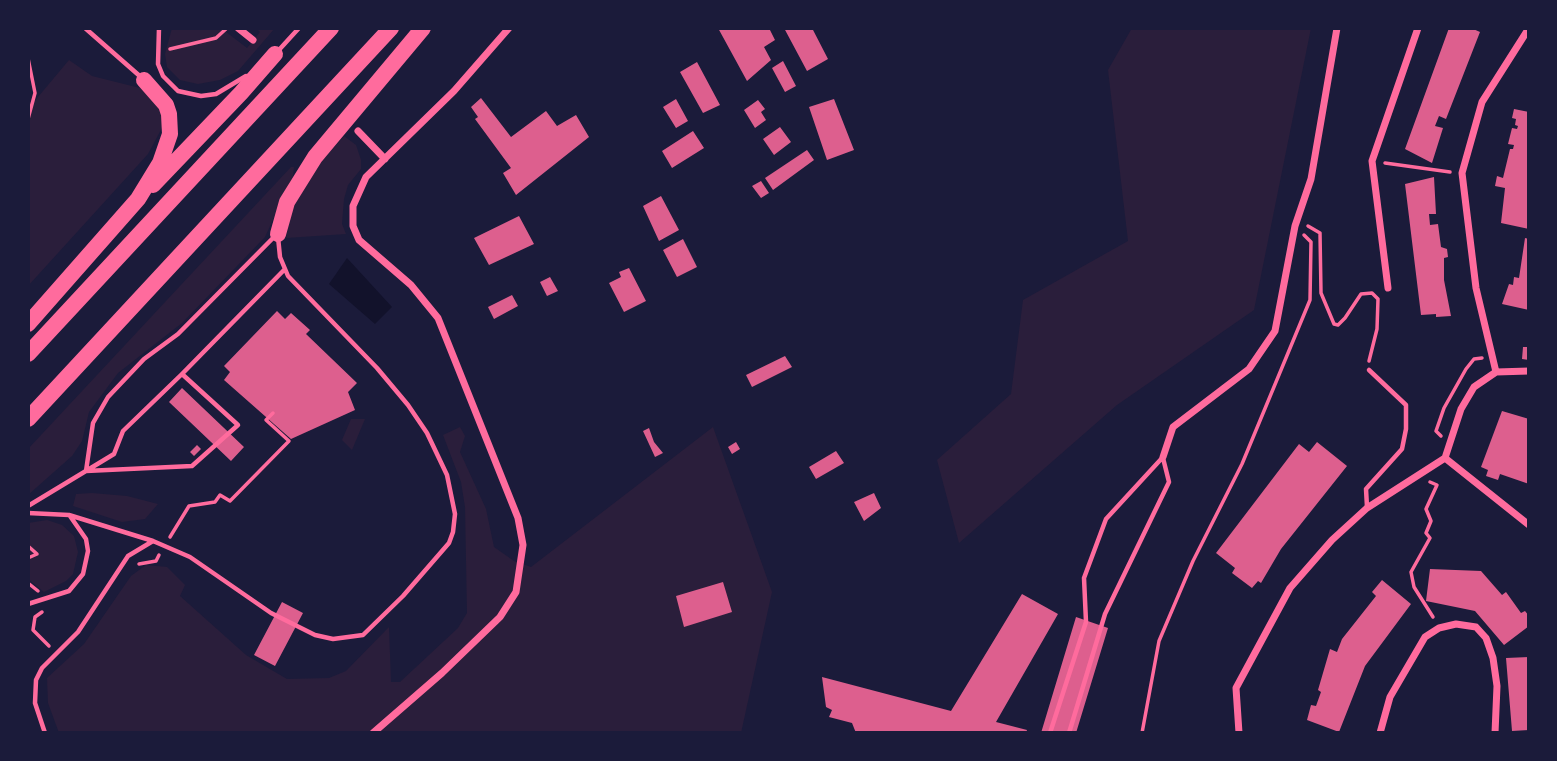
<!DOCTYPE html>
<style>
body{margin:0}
#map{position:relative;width:1557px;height:761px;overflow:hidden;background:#1b1b3a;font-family:Figtree,sans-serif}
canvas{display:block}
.frame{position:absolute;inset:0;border:30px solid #1b1b3a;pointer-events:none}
</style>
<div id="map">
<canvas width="1557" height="761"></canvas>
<div class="frame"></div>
</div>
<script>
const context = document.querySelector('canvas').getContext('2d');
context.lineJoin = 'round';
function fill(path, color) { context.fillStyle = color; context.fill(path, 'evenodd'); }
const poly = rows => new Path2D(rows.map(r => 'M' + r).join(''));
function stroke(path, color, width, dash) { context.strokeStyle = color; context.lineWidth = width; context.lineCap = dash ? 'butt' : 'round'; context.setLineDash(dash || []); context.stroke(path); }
const green = poly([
 [172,28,221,28,247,48,260,32,256,28,275,28,238,71,220,80,198,84,180,80,167,67,165,54],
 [1132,28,1311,28,1254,310,1117,405,959,543,937,460,1011,394,1023,300,1128,241,1108,70],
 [69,60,92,76,140,88,157,104,163,117,163,126,148,154,28,286,28,117,33,103],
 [344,136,356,145,361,160,361,169,348,185,344,199,342,224,346,234,286,238,292,207,313,171],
 [291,167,294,167,293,176,265,237,182,323,118,373,89,412,82,441,72,456,28,495,28,449],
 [351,419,365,419,352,450,342,440],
 [460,427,465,436,460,452,486,509,494,547,514,561,531,567,713,427,772,592,741,733,59,733,48,703,47,678,84,644,131,576,146,565,167,567,185,585,180,596,246,655,287,679,329,678,346,671,389,627,391,682,400,682,458,628,467,613,465,507,461,482,443,435],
 [92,493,127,496,158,504,145,519,122,522,73,506,76,494],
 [47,520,62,525,74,536,78,552,73,574,66,581,44,592,28,579,28,523]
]);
const water = poly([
 [347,258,392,307,375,324,329,284]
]);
const building = poly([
 [718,28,769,28,775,40,764,47,771,60,747,81],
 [784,28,812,28,828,59,807,71],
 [1449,28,1465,30,1471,28,1480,32,1446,119,1439,116,1435,126,1443,128,1432,163,1405,149],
 [783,61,796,86,785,92,772,68],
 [697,62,720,105,703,113,680,72],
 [481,98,511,137,546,111,557,126,576,115,589,137,516,195,503,173,511,168,475,119,478,117,471,107],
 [676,99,688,121,676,128,663,107],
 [834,99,854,150,827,160,809,107],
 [758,100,765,109,761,112,766,120,755,128,744,110],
 [1514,109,1529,112,1529,229,1501,223,1505,188,1495,186,1497,176,1503,178,1510,149,1513,149,1514,145,1508,144,1512,128,1517,129,1518,126,1515,125,1516,119,1512,118],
 [780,127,791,142,774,155,763,139],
 [693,131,704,148,672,168,662,151],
 [807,150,814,160,773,190,765,178],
 [1434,177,1436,214,1429,214,1430,225,1438,224,1441,247,1447,249,1448,257,1444,258,1444,280,1451,316,1436,317,1436,314,1421,315,1405,184],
 [761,181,769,193,761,198,752,186],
 [661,196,679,230,659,241,643,206],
 [519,216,534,244,489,265,474,238],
 [1525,238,1529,239,1529,310,1502,304,1509,284,1513,285,1514,277,1519,278],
 [683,239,697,267,677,277,663,250],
 [629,268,646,301,624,312,609,283,621,277,619,272],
 [550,277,558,291,547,296,540,282],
 [512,295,518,306,494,319,488,307],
 [277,311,285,319,291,313,310,330,306,334,357,383,348,392,355,410,291,439,224,380,230,372,224,366],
 [1523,347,1529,347,1529,360,1522,359],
 [785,356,792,367,752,387,746,375],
 [182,388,244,447,231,461,169,402],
 [1502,411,1529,419,1529,484,1500,474,1498,480,1486,476,1488,470,1481,467],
 [649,428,654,442,663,453,655,457,643,431],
 [736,442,740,449,732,454,728,447],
 [1317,442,1347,466,1281,549,1261,583,1258,581,1252,588,1232,573,1235,568,1216,553,1299,444,1309,452],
 [197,445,201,449,194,456,190,452],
 [836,451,844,463,816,479,809,467],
 [874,493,881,508,864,521,854,502],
 [1430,569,1481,571,1502,595,1506,592,1521,613,1525,611,1529,616,1529,626,1504,645,1475,611,1426,601],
 [1382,580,1411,604,1365,666,1339,732,1307,720,1311,705,1316,706,1321,692,1318,690,1330,649,1337,652,1342,639,1376,596,1372,592],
 [723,582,732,612,684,627,676,596],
 [1022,594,1058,614,996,722,1027,730,1026,733,856,733,852,723,829,717,832,710,826,707,822,677,951,711],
 [282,602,303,613,275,666,254,655],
 [1076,617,1108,628,1076,733,1041,733],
 [1529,657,1529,730,1512,731,1506,658]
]);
const path = poly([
 [170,49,216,38,227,28],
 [28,58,35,93,28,119],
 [1385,163,1450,172],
 [1308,226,1320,233,1321,293,1334,324,1338,325,1345,318,1361,294,1372,293,1378,299,1377,329,1369,361],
 [1441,436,1436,431,1444,408,1466,369,1474,359,1482,358],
 [1430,482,1437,485,1426,509,1431,521,1426,533,1430,538,1411,572,1414,587,1433,617],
 [170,537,189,506,215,502,220,495,230,501,289,441,266,420,273,413],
 [28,546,37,554,28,558],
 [139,564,156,561,159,555],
 [28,583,38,591],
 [42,612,35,617,33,630,49,646],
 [1142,733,1159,641,1193,561,1242,464,1310,300,1311,242,1304,235]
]);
const service = poly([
 [85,28,142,78],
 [159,28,158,64,163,76,178,91,201,96,216,94,246,76],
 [278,51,299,28],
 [274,237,178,334,144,359,108,397,93,423,86,471,192,466,238,425,182,374,285,269],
 [28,506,114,454,123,431,182,374],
 [1367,507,1366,489,1402,449,1406,429,1406,405,1369,370],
 [28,513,69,515,153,541,190,557,271,613,315,635,333,639,363,635,403,596,449,543,453,532,455,514,447,475,427,433,408,405,377,368,288,276,280,257,278,237],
 [28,604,69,591,83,574,88,551,86,539,70,516],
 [45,733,35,703,36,680,42,668,78,632,128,556,153,541],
 [1050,733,1086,622,1084,578,1106,519,1163,457],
 [1069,733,1105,614,1169,482,1163,458]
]);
const minor = poly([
 [238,28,253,40],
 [358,131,385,159],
 [1388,288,1372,161,1418,28],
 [1496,372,1476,288,1462,173,1482,102,1529,28],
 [1163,457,1173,427,1249,369,1275,331,1295,226,1311,179,1337,28],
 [1445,458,1529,525],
 [373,733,442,673,500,617,516,592,523,545,518,518,438,318,411,285,359,240,353,226,353,206,366,177,454,91,509,28],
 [1239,733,1236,688,1290,588,1332,540,1367,508,1445,458,1461,409,1474,387,1496,372,1529,371],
 [1380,733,1390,697,1425,637,1439,628,1456,624,1476,627,1486,638,1493,658,1497,686,1495,733]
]);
const motorway = poly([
 [153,185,241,93,275,54],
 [278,234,287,202,315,157,423,28],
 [28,324,138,199,160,163,170,134,169,114,166,105,144,80],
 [28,354,331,28],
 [28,419,391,28]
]);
fill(green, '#2a1e3b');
fill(water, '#12122b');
fill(building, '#dd5f8e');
stroke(path, '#ff6b9d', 3.5);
stroke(service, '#ff6b9d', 4.5);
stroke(minor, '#ff6b9d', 7);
stroke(motorway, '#ff6b9d', 16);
</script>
